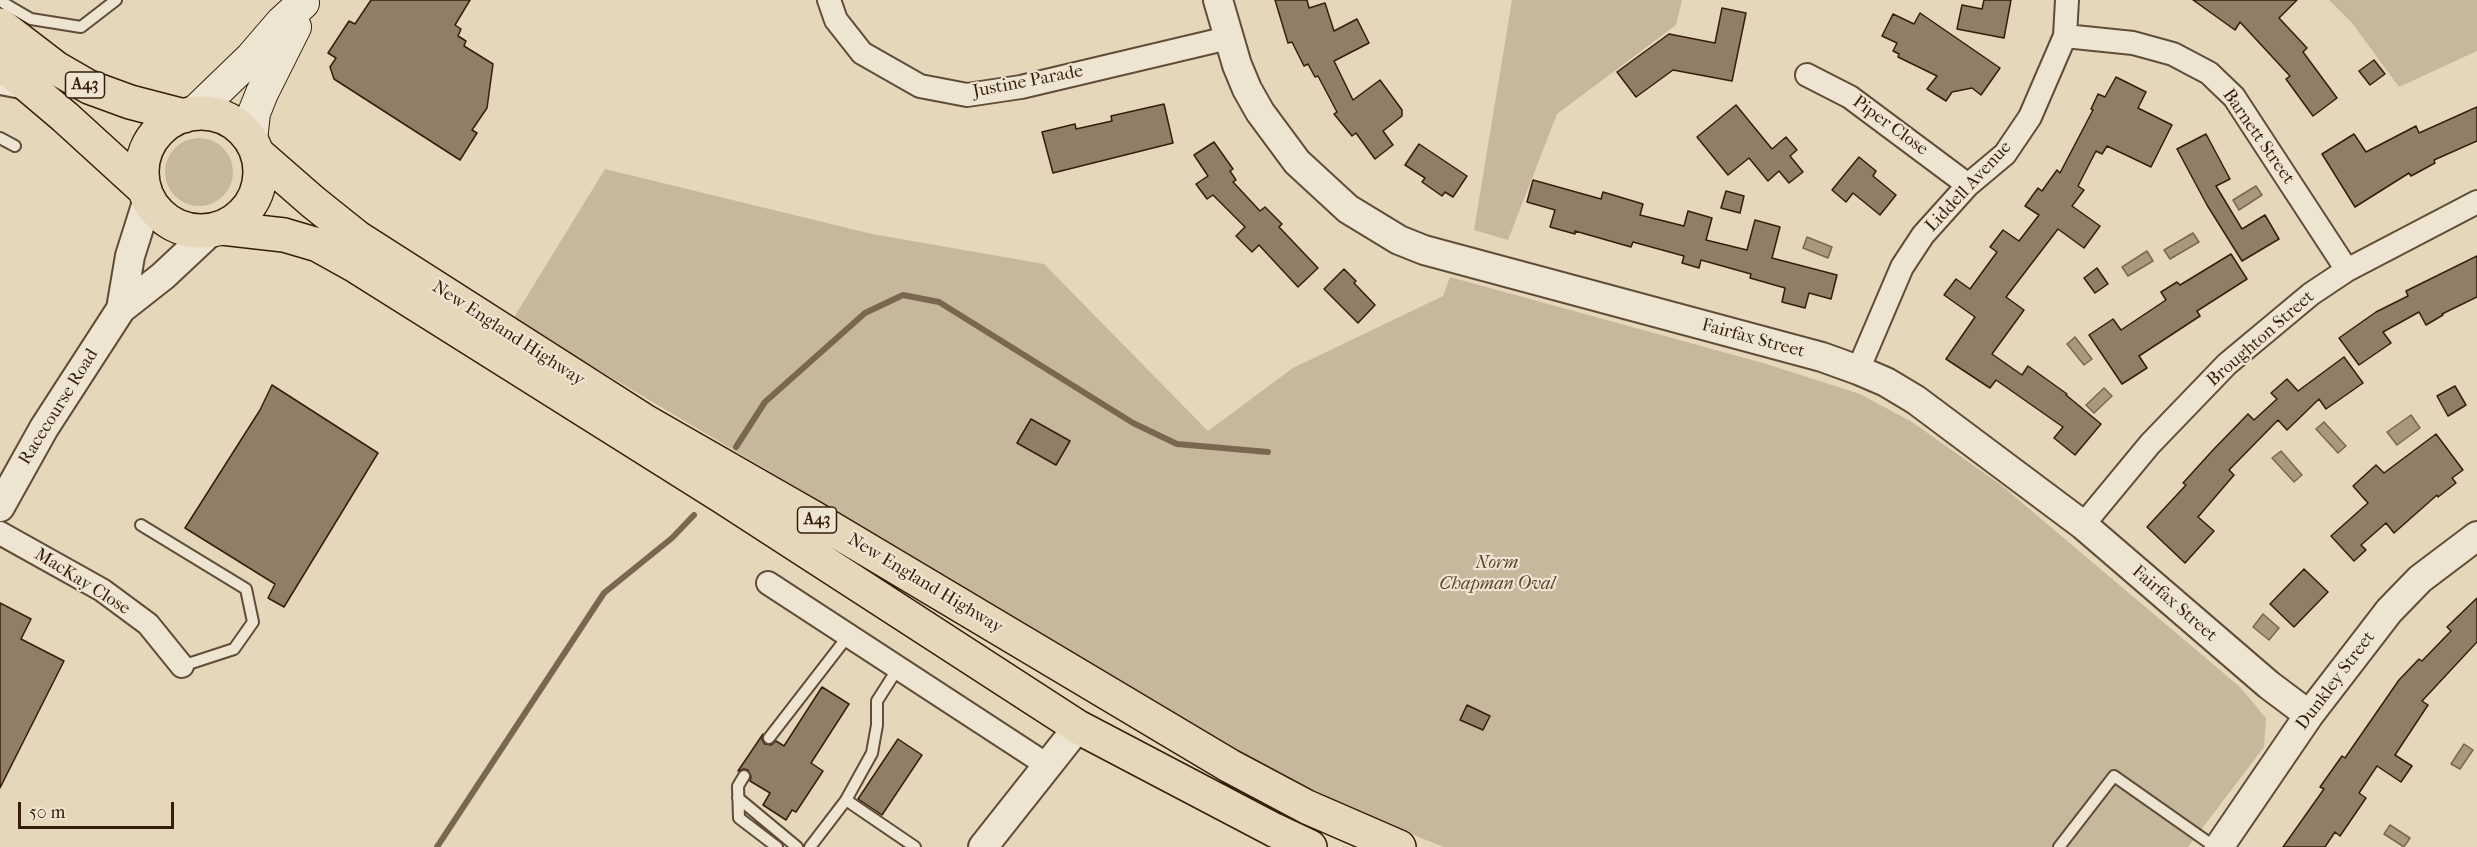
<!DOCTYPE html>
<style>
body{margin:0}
#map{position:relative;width:2477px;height:847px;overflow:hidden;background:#e4d7ba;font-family:"IM FELL French Canon",serif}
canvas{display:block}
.scale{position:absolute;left:18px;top:802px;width:156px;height:27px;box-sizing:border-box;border:3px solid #351e0b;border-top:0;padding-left:8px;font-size:18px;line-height:21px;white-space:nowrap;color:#351e0b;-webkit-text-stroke:4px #ede5d2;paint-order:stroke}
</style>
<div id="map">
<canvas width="2477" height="847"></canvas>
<div class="scale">50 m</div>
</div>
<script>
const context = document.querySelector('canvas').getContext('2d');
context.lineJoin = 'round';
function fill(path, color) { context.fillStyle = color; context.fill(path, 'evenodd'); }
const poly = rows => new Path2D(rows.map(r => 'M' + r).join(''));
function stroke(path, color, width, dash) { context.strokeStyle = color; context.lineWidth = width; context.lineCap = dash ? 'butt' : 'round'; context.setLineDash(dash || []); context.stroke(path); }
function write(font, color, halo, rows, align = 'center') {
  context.font = font + ' "IM FELL French Canon",serif'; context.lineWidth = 4.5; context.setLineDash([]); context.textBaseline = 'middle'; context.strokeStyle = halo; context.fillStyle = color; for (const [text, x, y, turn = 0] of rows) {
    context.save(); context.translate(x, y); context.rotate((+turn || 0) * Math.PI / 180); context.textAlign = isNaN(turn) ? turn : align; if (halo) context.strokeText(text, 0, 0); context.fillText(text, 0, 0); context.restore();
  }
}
const green = poly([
 [1512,0,1682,0,1676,25,1557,114,1508,240,1474,230],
 [2329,0,2477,0,2477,51,2399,87,2352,23],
 '165 172a34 34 0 1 1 68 0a34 34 0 1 1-68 0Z',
 [605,169,872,234,1044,264,1208,431,1293,368,1443,296,1450,277,1763,363,1860,394,1912,422,2001,485,2240,687,2266,718,2264,747,2188,847,1444,847,1363,815,1247,755,513,319]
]);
const water = poly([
 [2256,186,2262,195,2239,210,2233,200,2256,186],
 [2193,233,2199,242,2170,259,2164,250,2193,233],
 [1807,237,1832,247,1828,258,1803,248,1807,237],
 [2147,251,2153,261,2128,276,2122,267,2147,251],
 [2075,337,2092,359,2084,365,2067,344,2075,337],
 [2104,388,2112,396,2094,413,2086,405,2104,388],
 [2411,415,2420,428,2397,445,2387,432,2411,415],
 [2324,422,2346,446,2338,453,2316,429,2324,422],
 [2281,451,2302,475,2294,482,2272,458,2281,451],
 [2263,614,2279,628,2269,640,2253,627,2263,614],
 [2464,744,2473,750,2460,769,2451,764,2464,744],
 [2390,825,2410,838,2404,847,2384,834,2390,825]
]);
const stream = poly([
 [736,447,765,402,865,313,903,295,939,302,1133,423,1177,444,1268,452],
 [437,847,604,593,672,538,694,515]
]);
const building = poly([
 [371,0,470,0,455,25,461,29,458,36,466,41,464,46,493,64,487,108,472,130,477,133,460,160,334,79,330,67,336,58,328,53,349,21,355,24,371,0],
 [1275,0,1307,0,1309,8,1325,3,1334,31,1357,19,1369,43,1334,61,1353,100,1380,80,1402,110,1402,116,1383,131,1393,145,1375,159,1356,133,1352,136,1334,114,1337,112,1318,76,1315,77,1308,64,1304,66,1292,42,1288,43,1275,0],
 [1984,0,2011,0,2004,38,1957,29,1962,5,1982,9,1984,0],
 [2193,0,2297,0,2279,18,2307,48,2303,52,2337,98,2313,116,2286,79,2290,76,2240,22,2235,30,2193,0],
 [1722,8,1746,13,1732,81,1673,70,1636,97,1617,72,1669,34,1715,43,1722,8],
 [1920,13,2000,68,1981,95,1972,88,1952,92,1946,101,1927,89,1937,76,1898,57,1899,54,1893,51,1897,43,1882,36,1893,14,1914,24,1920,13],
 [2374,60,2385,74,2370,85,2359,71,2374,60],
 [2116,77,2146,92,2138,108,2172,125,2151,167,2107,146,2102,154,2096,151,2078,186,2084,190,2072,206,2100,226,2084,248,2058,229,2006,297,2024,310,1992,354,2022,375,2028,366,2067,394,2066,395,2101,424,2075,455,2054,438,2063,427,1996,380,1990,388,1946,359,1975,317,1944,295,1956,279,1970,289,1997,252,1990,247,2003,230,2019,241,2039,215,2025,206,2038,188,2042,191,2057,170,2060,173,2093,110,2091,109,2098,94,2105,97,2116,77],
 [1164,104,1173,143,1053,173,1042,132,1075,124,1076,129,1112,121,1111,116,1164,104],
 [1736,105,1772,149,1786,137,1797,150,1790,156,1803,172,1789,183,1779,171,1768,181,1749,158,1728,175,1697,137,1736,105],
 [2477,107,2477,141,2434,160,2435,163,2411,176,2409,173,2355,207,2322,154,2354,134,2366,152,2416,126,2419,133,2477,107],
 [2206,134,2230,179,2216,186,2242,229,2265,215,2279,239,2242,261,2207,205,2177,149,2206,134],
 [1214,142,1233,169,1230,171,1236,180,1233,182,1260,211,1265,207,1282,224,1279,227,1318,268,1298,287,1259,245,1252,252,1236,236,1245,227,1213,195,1207,199,1196,184,1208,176,1194,155,1214,142],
 [1419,144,1467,176,1453,197,1445,192,1442,196,1422,182,1425,178,1405,165,1419,144],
 [1859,157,1876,171,1873,176,1896,195,1880,215,1853,193,1846,202,1832,190,1859,157],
 [1533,180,1601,199,1603,192,1643,204,1640,215,1684,226,1688,211,1712,218,1706,240,1747,250,1755,220,1780,227,1772,258,1837,275,1831,299,1809,293,1805,308,1782,302,1785,288,1750,278,1751,274,1701,260,1699,268,1682,263,1684,256,1633,242,1631,247,1575,231,1575,234,1550,227,1555,210,1527,202,1533,180],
 [1726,191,1744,196,1740,213,1721,208,1726,191],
 [2231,254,2247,279,2197,311,2200,316,2139,356,2147,368,2122,384,2089,335,2113,319,2121,330,2166,300,2161,292,2177,282,2180,285,2231,254],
 [2477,256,2477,297,2442,314,2443,315,2426,325,2419,312,2383,332,2391,343,2359,365,2339,338,2376,312,2408,296,2406,291,2477,256],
 [2097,268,2108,284,2095,293,2084,278,2097,268],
 [1344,269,1356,281,1354,283,1375,305,1358,323,1324,289,1344,269],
 [2344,357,2363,383,2326,409,2319,399,2287,430,2278,420,2229,470,2234,475,2198,517,2214,531,2185,563,2147,527,2186,485,2183,483,2213,450,2248,414,2254,420,2277,399,2271,393,2287,379,2298,391,2344,357],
 [272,385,378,453,284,607,268,598,275,584,185,528,260,410,272,385],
 [2455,386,2466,405,2448,416,2437,396,2455,386],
 [1031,419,1070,441,1056,465,1017,443,1031,419],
 [2436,434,2463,470,2452,478,2456,483,2438,497,2437,495,2394,533,2386,523,2361,545,2366,550,2354,561,2331,536,2368,503,2353,486,2376,465,2384,473,2436,434],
 [2304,569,2328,592,2294,627,2270,604,2304,569],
 [2477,598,2477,642,2422,701,2428,705,2395,755,2412,766,2401,782,2377,766,2359,793,2366,798,2340,836,2335,832,2325,847,2283,847,2324,789,2320,787,2342,756,2345,758,2399,680,2419,659,2422,661,2451,631,2447,627,2477,598],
 [0,603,31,619,21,639,64,661,0,788,0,603],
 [822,687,849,704,811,763,823,771,796,812,792,810,786,820,763,805,770,793,750,781,751,776,748,770,744,769,738,771,763,734,762,740,765,744,771,745,776,741,784,746,822,687],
 [1467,705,1490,716,1483,730,1460,720,1467,705],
 [898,739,922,755,882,815,858,799,898,739]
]);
const service = poly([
 [0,1,31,19,81,27,116,0],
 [0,89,21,93],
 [0,138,15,146],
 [141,525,246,589,253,622,234,649,182,666],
 [898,668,877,701,877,725,872,753,846,800,915,847],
 [769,738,848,636],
 [744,776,738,786,739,818,777,847],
 [738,798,797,847],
 [810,847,846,800],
 [2059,847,2114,776,2215,847]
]);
const minor = poly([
 [829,0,836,20,862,53,920,86,967,95,1021,87,1228,38],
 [2065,36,2133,43,2173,54,2209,73,2234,97,2347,270],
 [1807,75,1850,97,1968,185],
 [1858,370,1902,267,1923,235,1968,185,2005,154,2030,117,2065,36,2067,0],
 [2083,525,2150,444,2227,364,2311,294,2347,270,2477,202],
 [0,533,102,590,148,624,182,666],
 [768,583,1047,765]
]);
const tertiary = poly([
 [1218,0,1237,65,1247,89,1260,112,1297,162,1348,209,1399,240,1424,250,1822,357,1858,370,1886,382,1916,400,2083,525,2269,685,2309,715],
 [121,309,130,256,148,199],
 [0,507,44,428,121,309,163,276,211,231],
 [983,847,1078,727],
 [2219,847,2309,715,2389,611,2420,579,2477,536]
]);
const secondary = poly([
 [194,113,251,58,282,22,303,3],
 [251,140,254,113,262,93,295,27]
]);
const trunk = poly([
 [0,25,56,68,89,87,130,102,184,116],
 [0,62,65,117,145,190],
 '142 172a59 59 0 1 1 118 0a59 59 0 1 1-118 0Z',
 [258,154,313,202,358,238,643,420,814,518,1230,766,1307,807,1399,847],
 [222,228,284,235,318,245,354,265,723,497,1078,727,1274,830,1310,847]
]);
const shields = [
 [85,85,39],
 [817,520,39]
];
const shieldNames = [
 ["A43",85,85],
 ["A43",817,520]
];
const streetNames = [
 ["Justine Parade",1028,82,-11],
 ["Piper Close",1890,126,36],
 ["Barnett Street",2258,137,55],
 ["Liddell Avenue",1969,187,-47],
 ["New England Highway",508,334,33],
 ["Fairfax Street",1753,339,15],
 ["Broughton Street",2261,339,-41],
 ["Racecourse Road",59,407,-58],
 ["MacKay Close",82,582,32],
 ["New England Highway",925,584,31],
 ["Fairfax Street",2174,604,41],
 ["Dunkley Street",2336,681,-53]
];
const parkNames = [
 ["Norm",1497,564],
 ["Chapman Oval",1497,585]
];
fill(green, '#c6b89c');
fill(water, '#a8987e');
stroke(water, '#7a6750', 1.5);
stroke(stream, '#7a6750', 6);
fill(building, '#907e66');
stroke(building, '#351e0b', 1.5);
stroke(service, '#614c37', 14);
stroke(minor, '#614c37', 26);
stroke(tertiary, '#614c37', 32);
stroke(secondary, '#351e0b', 34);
stroke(trunk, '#351e0b', 36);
stroke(service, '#ede5d2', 10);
stroke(minor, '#ede5d2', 22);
stroke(tertiary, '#ede5d2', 28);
stroke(secondary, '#ede5d2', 32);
stroke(trunk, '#e4d7ba', 33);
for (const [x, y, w] of shields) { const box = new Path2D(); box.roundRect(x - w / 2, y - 13, w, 26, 4.5); context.fillStyle = '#ede5d2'; context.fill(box); stroke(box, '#351e0b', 1.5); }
write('bold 16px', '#351e0b', null, shieldNames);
write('18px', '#351e0b', '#ede5d2', streetNames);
write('italic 18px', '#59442f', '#ede5d2', parkNames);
</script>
